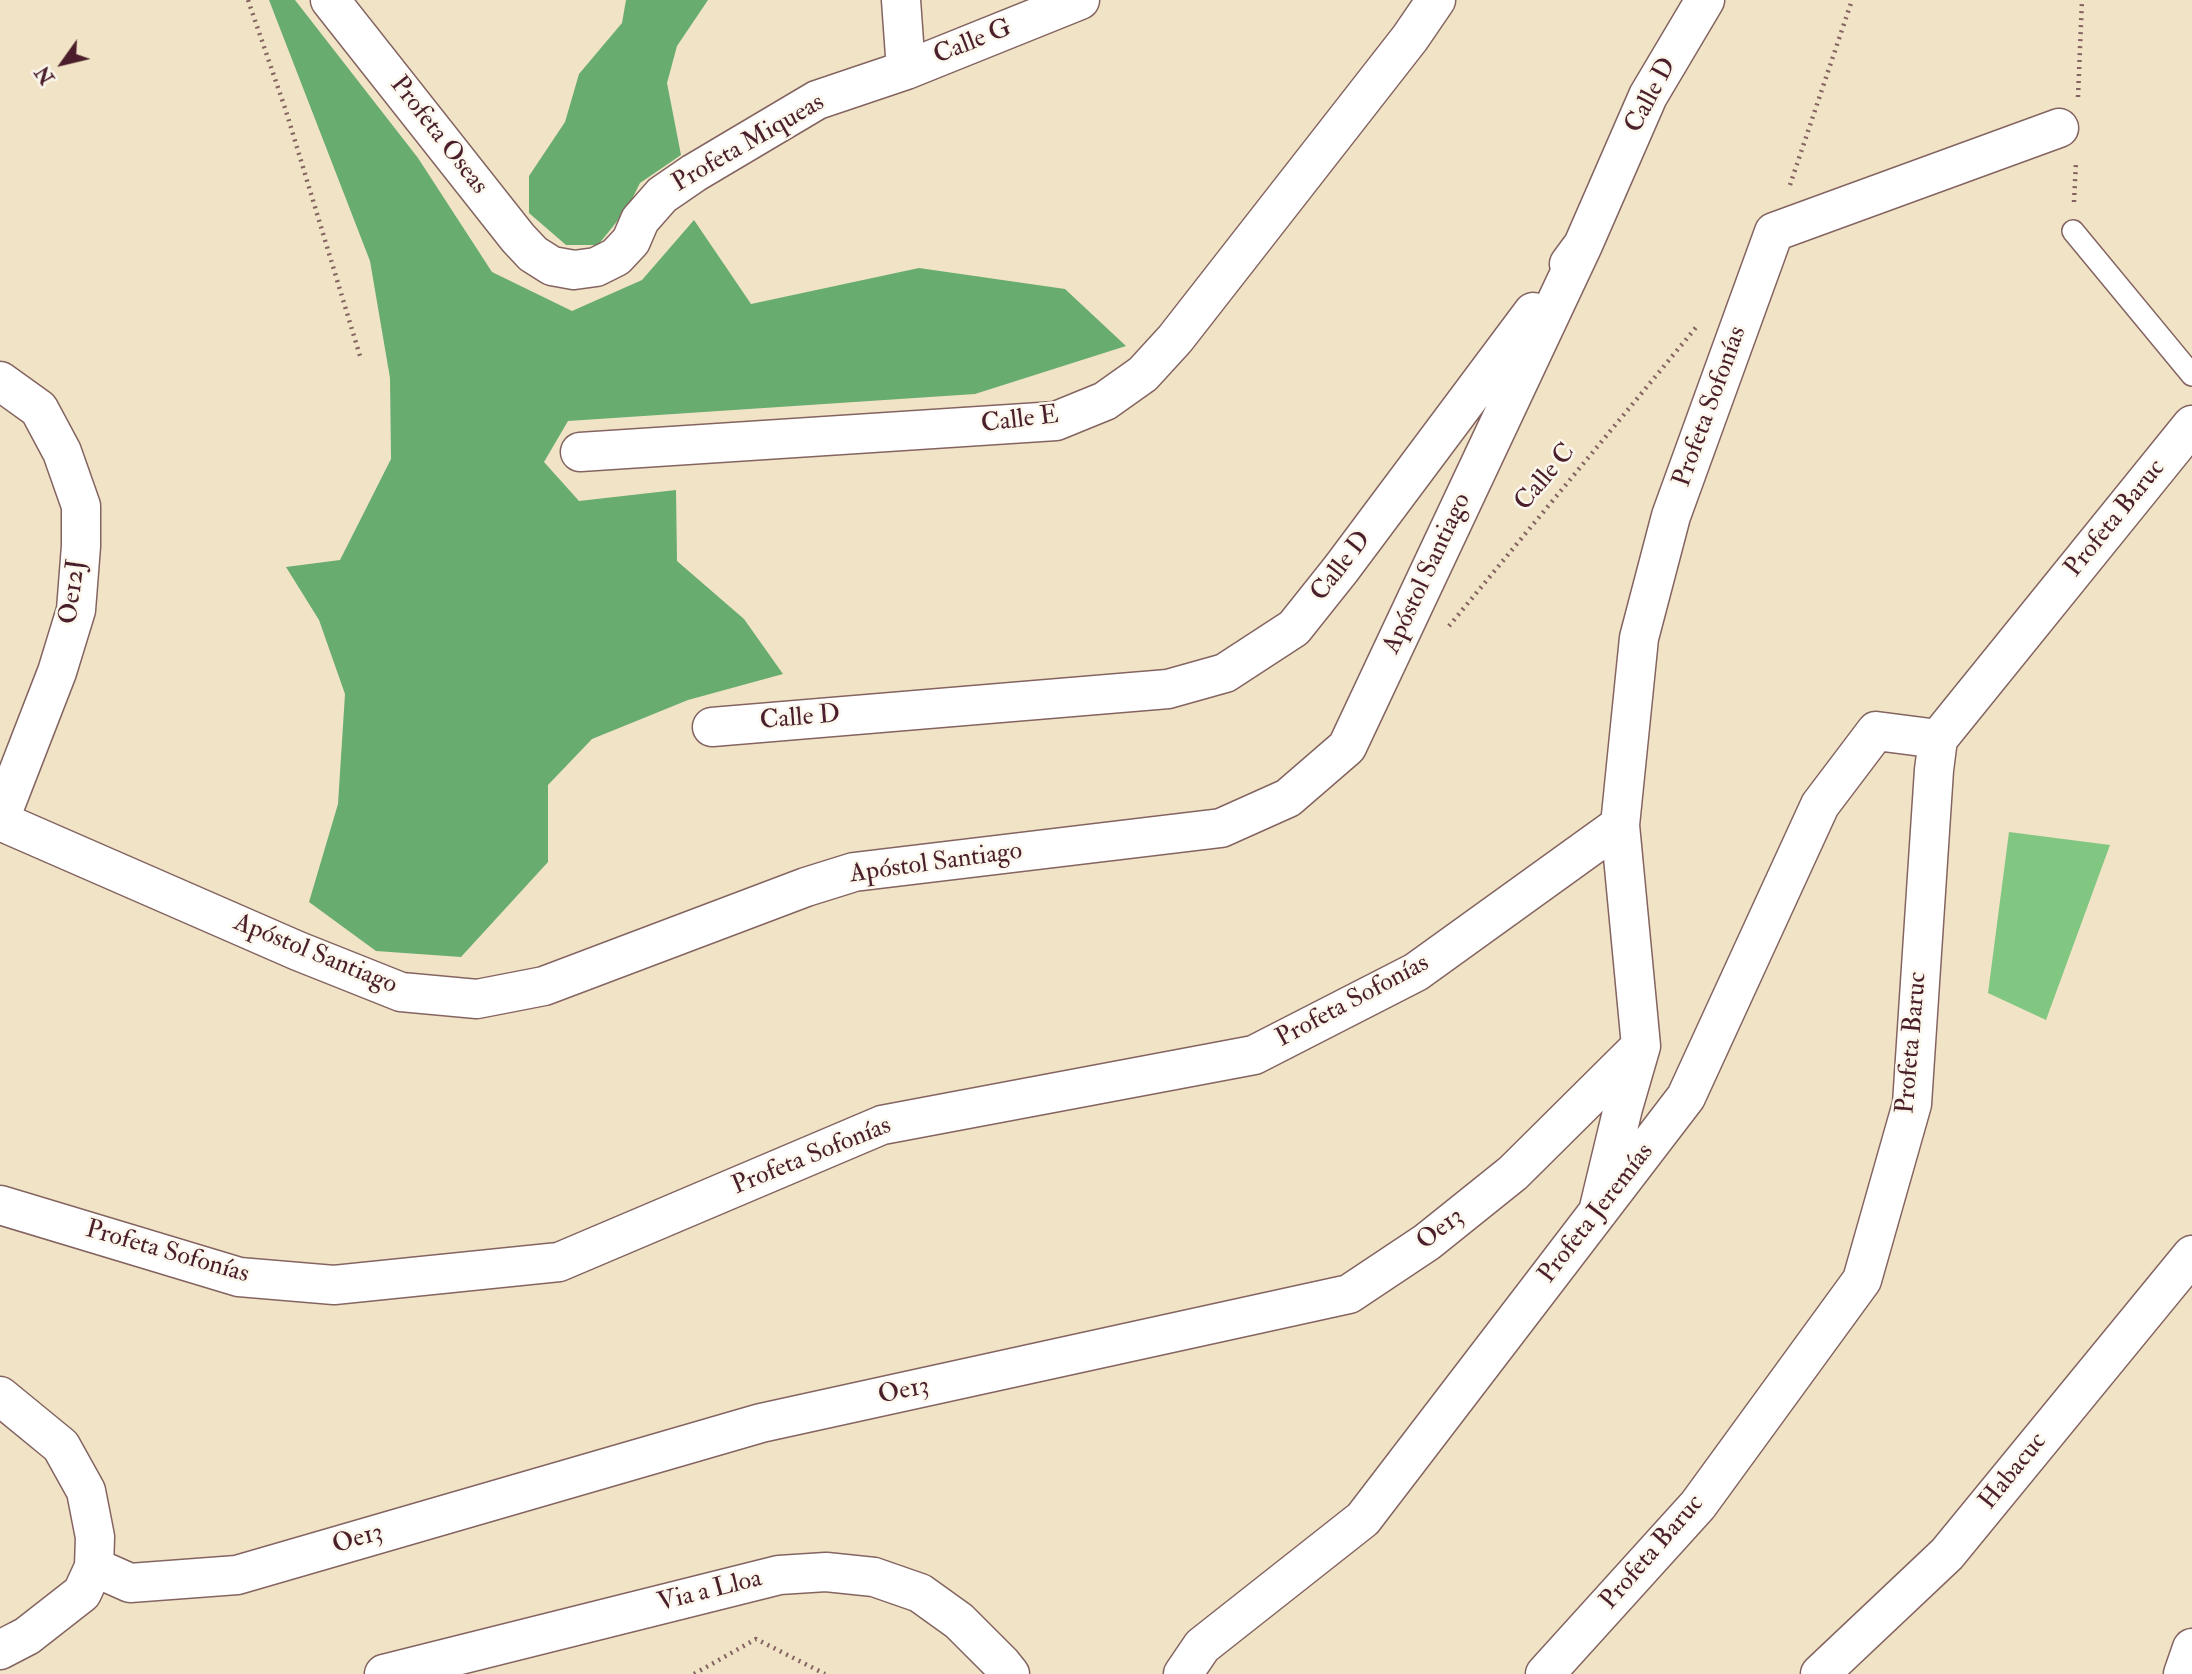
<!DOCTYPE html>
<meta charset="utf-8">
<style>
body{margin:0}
#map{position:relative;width:2192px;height:1674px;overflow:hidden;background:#f1e3c6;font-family:"IM FELL Double Pica",serif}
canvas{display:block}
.north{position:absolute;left:28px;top:28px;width:70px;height:70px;-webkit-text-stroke:5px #fbf7ec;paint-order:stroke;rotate:236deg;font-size:19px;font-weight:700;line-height:28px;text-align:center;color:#4a1f2b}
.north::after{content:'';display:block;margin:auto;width:24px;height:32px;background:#4a1f2b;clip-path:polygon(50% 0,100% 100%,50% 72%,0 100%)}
</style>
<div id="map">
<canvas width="2192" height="1674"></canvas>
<div class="north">N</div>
</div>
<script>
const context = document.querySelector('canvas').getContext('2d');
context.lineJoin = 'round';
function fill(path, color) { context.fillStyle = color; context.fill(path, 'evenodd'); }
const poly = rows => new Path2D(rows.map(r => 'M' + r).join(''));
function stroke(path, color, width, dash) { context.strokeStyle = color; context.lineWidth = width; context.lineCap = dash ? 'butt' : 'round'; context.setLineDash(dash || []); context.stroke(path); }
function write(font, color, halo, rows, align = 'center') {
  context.font = font + ' "IM FELL Double Pica",serif'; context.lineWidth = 5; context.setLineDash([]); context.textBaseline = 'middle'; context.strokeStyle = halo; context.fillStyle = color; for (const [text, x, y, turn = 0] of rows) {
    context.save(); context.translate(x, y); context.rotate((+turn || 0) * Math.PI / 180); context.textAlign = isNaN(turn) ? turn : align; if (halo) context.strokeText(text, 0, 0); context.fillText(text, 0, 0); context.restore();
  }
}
const green = poly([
 [2009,832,2110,845,2046,1020,1988,993]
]);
const forest = poly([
 [269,0,295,0,418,158,492,272,572,311,642,280,694,220,751,304,919,268,1065,289,1126,346,975,394,568,421,544,462,579,501,676,490,677,561,744,619,783,674,688,700,592,739,548,785,548,862,461,957,376,951,309,902,338,804,345,694,319,620,286,567,340,560,391,459,390,378,370,261],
 [626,0,708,0,677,46,667,83,681,155,640,183,627,209,598,245,566,245,529,213,529,176,565,122,579,74,622,23]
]);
const path = poly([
 [248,0,286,111,360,356],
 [2078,97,2082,0],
 [1790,185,1852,0],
 [2074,202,2076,162],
 [1449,626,1698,325],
 [694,1674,756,1639,825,1674]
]);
const service = poly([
 [2073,231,2192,375]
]);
const minor = poly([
 [330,0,518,238,533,254,552,266,574,270,596,267,616,257,631,241,640,220,662,195,694,173,817,100,906,70,901,0],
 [906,70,1080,0],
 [1569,264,1583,245,1648,96,1705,0],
 [0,381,39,409,62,452,81,506,81,546,76,610,57,672,0,819],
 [580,452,1056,421,1105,401,1143,374,1175,339,1410,38,1436,0],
 [712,727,1168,689,1225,673,1294,628,1341,569,1533,312],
 [0,821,298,951,401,992,477,999,544,986,806,887,854,872,1221,828,1288,798,1347,747,1583,245],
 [0,1205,239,1277,334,1285,559,1262,882,1125,1254,1055,1416,972,1620,825],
 [1598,1212,1623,1108,1641,1046,1620,825,1639,638,1671,516,1774,232,2059,128],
 [0,1396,61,1446,86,1491,95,1537,94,1567,82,1593,27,1636,0,1650],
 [94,1567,130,1583,237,1575,761,1423,1349,1294,1427,1242,1513,1173,1641,1046],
 [1183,1674,1202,1646,1363,1519,1686,1097,1820,805,1876,731,1938,739],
 [1545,1674,1698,1505,1862,1280,1912,1104,1934,770,1938,739,2192,425],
 [1820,1674,1947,1554,2192,1255],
 [2183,1674,2192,1648]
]);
const tertiary = poly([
 [384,1674,779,1575,826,1572,874,1577,920,1593,959,1621,1002,1664,1010,1674]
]);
const streetNames = [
 ["Calle G",973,43,-22],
 ["Calle D",1652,96,-62],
 ["Profeta Oseas",438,136,52],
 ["Profeta Miqueas",749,144,-30],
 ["Profeta Sofonías",1711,407,-70],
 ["Calle E",1020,421,-7],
 ["Calle C",1546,478,-50],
 ["Profeta Baruc",2116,519,-51],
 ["Calle D",1342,567,-52],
 ["Apóstol Santiago",1428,574,-65],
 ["Oe12J",74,592,-82],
 ["Calle D",800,719,-5],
 ["Apóstol Santiago",936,864,-8],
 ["Apóstol Santiago",315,955,22],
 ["Profeta Sofonías",1353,1002,-28],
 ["Profeta Baruc",1913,1043,-85],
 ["Profeta Sofonías",812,1157,-22],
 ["Profeta Jeremías",1597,1214,-52],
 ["Oe13",1441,1230,-37],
 ["Profeta Sofonías",167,1253,16],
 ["Oe13",904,1392,-12],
 ["Habacuc",2014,1472,-51],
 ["Oe13",358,1540,-16],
 ["Profeta Baruc",1653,1553,-49],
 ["Via a Lloa",710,1592,-14]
];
fill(green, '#81c782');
fill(forest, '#68ac70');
stroke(service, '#846461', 24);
stroke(minor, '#846461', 41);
stroke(tertiary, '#846461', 41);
stroke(path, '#846461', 4.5, [2, 5]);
stroke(service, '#fff', 21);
stroke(minor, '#fff', 38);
stroke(tertiary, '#fff', 38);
write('26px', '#4a1f2b', '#fbf7ec', streetNames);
</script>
